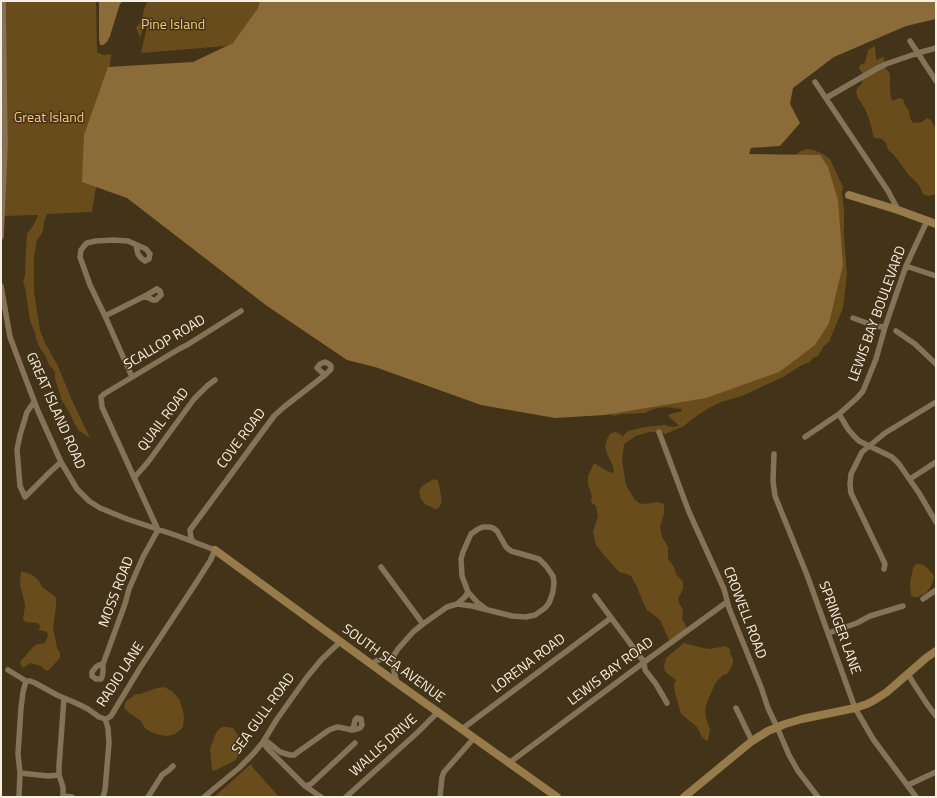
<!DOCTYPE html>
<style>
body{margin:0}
#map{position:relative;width:937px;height:798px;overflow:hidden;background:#433319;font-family:"Titillium Web",sans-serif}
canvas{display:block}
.frame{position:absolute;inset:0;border:2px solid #f8eedf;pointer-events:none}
</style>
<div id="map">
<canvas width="937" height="798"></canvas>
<div class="frame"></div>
</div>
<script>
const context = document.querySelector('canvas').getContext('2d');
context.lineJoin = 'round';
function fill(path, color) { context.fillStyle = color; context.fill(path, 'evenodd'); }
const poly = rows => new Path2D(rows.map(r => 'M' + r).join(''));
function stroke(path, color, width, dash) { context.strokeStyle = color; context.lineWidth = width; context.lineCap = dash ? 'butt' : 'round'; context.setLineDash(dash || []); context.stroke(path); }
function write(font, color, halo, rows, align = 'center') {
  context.font = font + ' "Titillium Web",sans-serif'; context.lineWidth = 3; context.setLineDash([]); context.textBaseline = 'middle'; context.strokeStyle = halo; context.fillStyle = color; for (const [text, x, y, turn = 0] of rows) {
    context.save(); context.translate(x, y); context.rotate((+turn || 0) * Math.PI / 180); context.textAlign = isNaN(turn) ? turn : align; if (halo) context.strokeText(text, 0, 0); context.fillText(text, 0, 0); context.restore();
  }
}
const green = poly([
 [1,1,96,1,97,52,103,55,111,54,98,174,92,212,47,214,44,222,43,230,41,235,37,240,34,257,34,291,40,330,45,343,58,366,71,398,90,438,78,430,69,412,61,399,61,397,55,379,55,372,49,365,46,357,39,346,36,339,35,332,30,321,26,293,23,280,25,276,26,250,27,234,34,224,38,215,1,216],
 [148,1,262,1,244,38,226,46,141,53,149,18,146,22,140,37,136,28,142,20,144,9],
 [875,46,876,59,877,60,882,57,884,57,884,67,889,72,890,75,890,89,891,98,892,100,895,100,900,98,903,99,904,103,909,111,910,118,913,123,922,122,927,118,931,120,936,129,936,194,929,196,925,195,923,194,919,185,908,174,894,155,889,151,887,147,886,143,882,139,874,138,870,122,865,109,858,98,856,92,857,88,861,85,863,80,863,74,859,68,860,65,865,63,867,55,868,50],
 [807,149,814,150,823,154,830,159,843,187,842,192,844,211,844,237,847,274,846,283,843,308,829,342,824,346,818,356,813,358,810,362,802,365,783,377,742,396,721,402,707,409,691,420,684,426,665,434,662,432,649,432,636,436,624,444,622,459,626,485,635,500,639,503,645,504,657,502,664,504,664,514,660,527,662,537,668,547,668,559,674,567,676,574,683,582,683,589,678,599,680,605,683,610,682,619,686,626,686,630,673,641,669,640,660,620,647,610,642,600,637,587,631,576,627,574,619,572,603,554,596,545,593,532,598,516,596,506,591,502,592,496,588,484,588,476,594,463,609,472,614,473,613,466,607,454,605,446,607,439,610,434,615,432,620,434,622,437,628,431,645,427,665,425,672,427,679,426,675,422,669,417,668,415,674,413,679,412,682,411,681,409,667,407,653,409,645,413,621,414,614,416,603,411,795,155,801,151],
 [435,479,438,481,439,485,442,502,440,506,437,509,435,509,425,504,421,499,419,491,421,487,432,480],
 [916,564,920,564,924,565,933,574,934,578,931,586,926,593,918,597,913,597,911,595,910,583,913,568],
 [21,571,30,574,34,576,39,581,42,587,52,594,56,598,56,607,53,628,57,648,60,653,60,657,59,659,49,670,46,671,41,666,30,663,23,668,20,662,33,647,37,644,43,644,46,641,48,634,45,631,39,630,40,625,37,623,26,622,23,619,25,606,24,600,20,585],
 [684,643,703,648,710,649,725,646,730,649,730,653,733,659,733,663,730,669,727,674,723,675,716,682,707,702,705,710,706,718,710,729,708,741,705,740,702,737,697,727,681,714,675,693,674,684,676,680,668,674,665,671,664,666,666,658],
 [164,687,172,691,179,699,183,710,184,718,183,727,180,730,175,734,167,736,160,735,151,732,145,728,141,721,128,712,124,707,126,701,136,694,140,694,157,688],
 [222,727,227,727,233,728,239,737,240,751,236,760,214,771,212,769,210,749,215,735,218,730],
 [251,764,254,769,255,770,279,797,214,797]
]);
const water = poly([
 [99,1,123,1,120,4,119,7,110,36,107,42,103,45,100,45,99,39],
 [260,1,936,1,936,19,906,26,834,57,793,88,790,104,800,123,780,146,751,148,749,154,820,155,828,167,838,200,843,265,829,323,815,345,779,372,706,398,605,415,555,418,481,405,375,367,347,360,267,306,127,198,82,182,84,135,108,67,193,62,233,43,258,8]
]);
const street = poly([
 [910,41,936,81],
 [815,82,888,191,896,206,898,210],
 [826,98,876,69,886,64,918,53,936,48],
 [1,237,5,146,3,1],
 [906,266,936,276],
 [1,286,10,337,25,377,38,411,61,462,77,489,89,501,100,508,127,519,178,536,215,550,210,561,194,586,140,668,111,716,108,718,105,719,99,717,88,709,78,704,57,695,35,683,30,681,26,681,8,670],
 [157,289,160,291,161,295,156,300,153,300,145,296,157,289],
 [105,316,145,296],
 [853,318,875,326,885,327],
 [896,331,915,344,936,364],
 [132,377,105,316,90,285,80,257,81,250,85,245,87,243,96,241,114,240,128,241,146,249,150,254,149,259,145,261,141,258,138,254,136,245],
 [34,402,27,412,20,435,17,450,20,486,25,497,50,472,61,462],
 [839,414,848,429,854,436,859,441,892,457,899,464,919,493,936,522],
 [659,432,689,512,724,589,729,608,761,687,768,708,777,727,789,755,798,771,818,797],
 [805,437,839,414,857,398,863,391,876,359,885,327,906,266,927,221,929,220],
 [774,454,773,481,775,496,807,575,855,708,873,739,916,797],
 [134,478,148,462,194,399,207,386,215,380],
 [910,479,936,462],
 [193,541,191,538,190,530,274,416,284,407,325,375,331,369,331,366,329,364,325,362,320,364,317,368,325,375],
 [381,567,423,624],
 [884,569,885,564,851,493,850,485,851,474,862,452,885,433,936,402],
 [595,596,644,662],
 [923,599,936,590],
 [457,604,465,597,468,592],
 [829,633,857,623,870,616,903,606],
 [644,662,645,670,656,684,667,703],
 [103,664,99,665,96,667,92,672,92,676,96,679,101,679,102,677,103,672,103,664,125,604,129,589,143,557,158,530,102,407,101,397,104,394,179,349,187,345,241,311],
 [371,664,376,661,394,655],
 [908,674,914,684,927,704,936,716],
 [397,683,394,671,393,663,394,655,398,649,413,632,423,624,447,607,457,604,472,606,512,616,526,617,535,615,545,608,549,603,553,592,554,582,553,576,546,566,539,559,511,551,506,547,497,531,493,528,489,527,483,527,478,529,471,534,463,552,461,559,462,576,468,592,478,603,486,609],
 [736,708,752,741],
 [462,729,611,618],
 [263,742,268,742,280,752,290,755,294,755,298,752,329,730,334,728,338,727,352,730,357,729,360,728,362,725,361,719,357,718,355,720,354,725,352,730],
 [263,742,267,748,305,786,321,797],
 [509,763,651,657,727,602],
 [20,773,48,776,59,775],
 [908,785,936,772],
 [305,786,311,784,355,743],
 [64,796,72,797],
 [19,797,20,773,18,754,21,708,23,692,26,681],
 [63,797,63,787,59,775,59,766,64,698],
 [103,797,105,790,109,743,108,728,105,719],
 [148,797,162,775,169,770,173,766],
 [204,797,239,768,253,754,263,742,277,719,307,677,322,659,340,642],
 [346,797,418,732,438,712],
 [440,797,442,777,444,772,474,738]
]);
const secondary = poly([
 [849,195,898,210,936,224],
 [215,550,397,683,557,797],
 [684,797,752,741,768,731,785,724,802,719,855,708,867,704,873,701,887,692,926,658,936,651]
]);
const parkNames = [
 ["Pine Island",173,26],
 ["Great Island",49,119]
];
const streetNames = [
 ["LEWIS BAY BOULEVARD",878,314,-70],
 ["SCALLOP ROAD",165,343,-31],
 ["GREAT ISLAND ROAD",55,411,66],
 ["QUAIL ROAD",164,420,-53],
 ["COVE ROAD",242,439,-53],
 ["MOSS ROAD",117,592,-69],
 ["CROWELL ROAD",744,613,69],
 ["SPRINGER LANE",839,628,70],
 ["SOUTH SEA AVENUE",393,664,36],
 ["LORENA ROAD",529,664,-37],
 ["LEWIS BAY ROAD",611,672,-37],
 ["RADIO LANE",121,675,-57],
 ["SEA GULL ROAD",264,714,-54],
 ["WALLIS DRIVE",384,746,-42]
];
fill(green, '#694c1b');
fill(water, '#8b6b37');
stroke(street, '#857358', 5.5);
stroke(secondary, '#987b4a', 8);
write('14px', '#f7c679', '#433319', parkNames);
write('14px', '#f8eedf', '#433319', streetNames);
</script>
